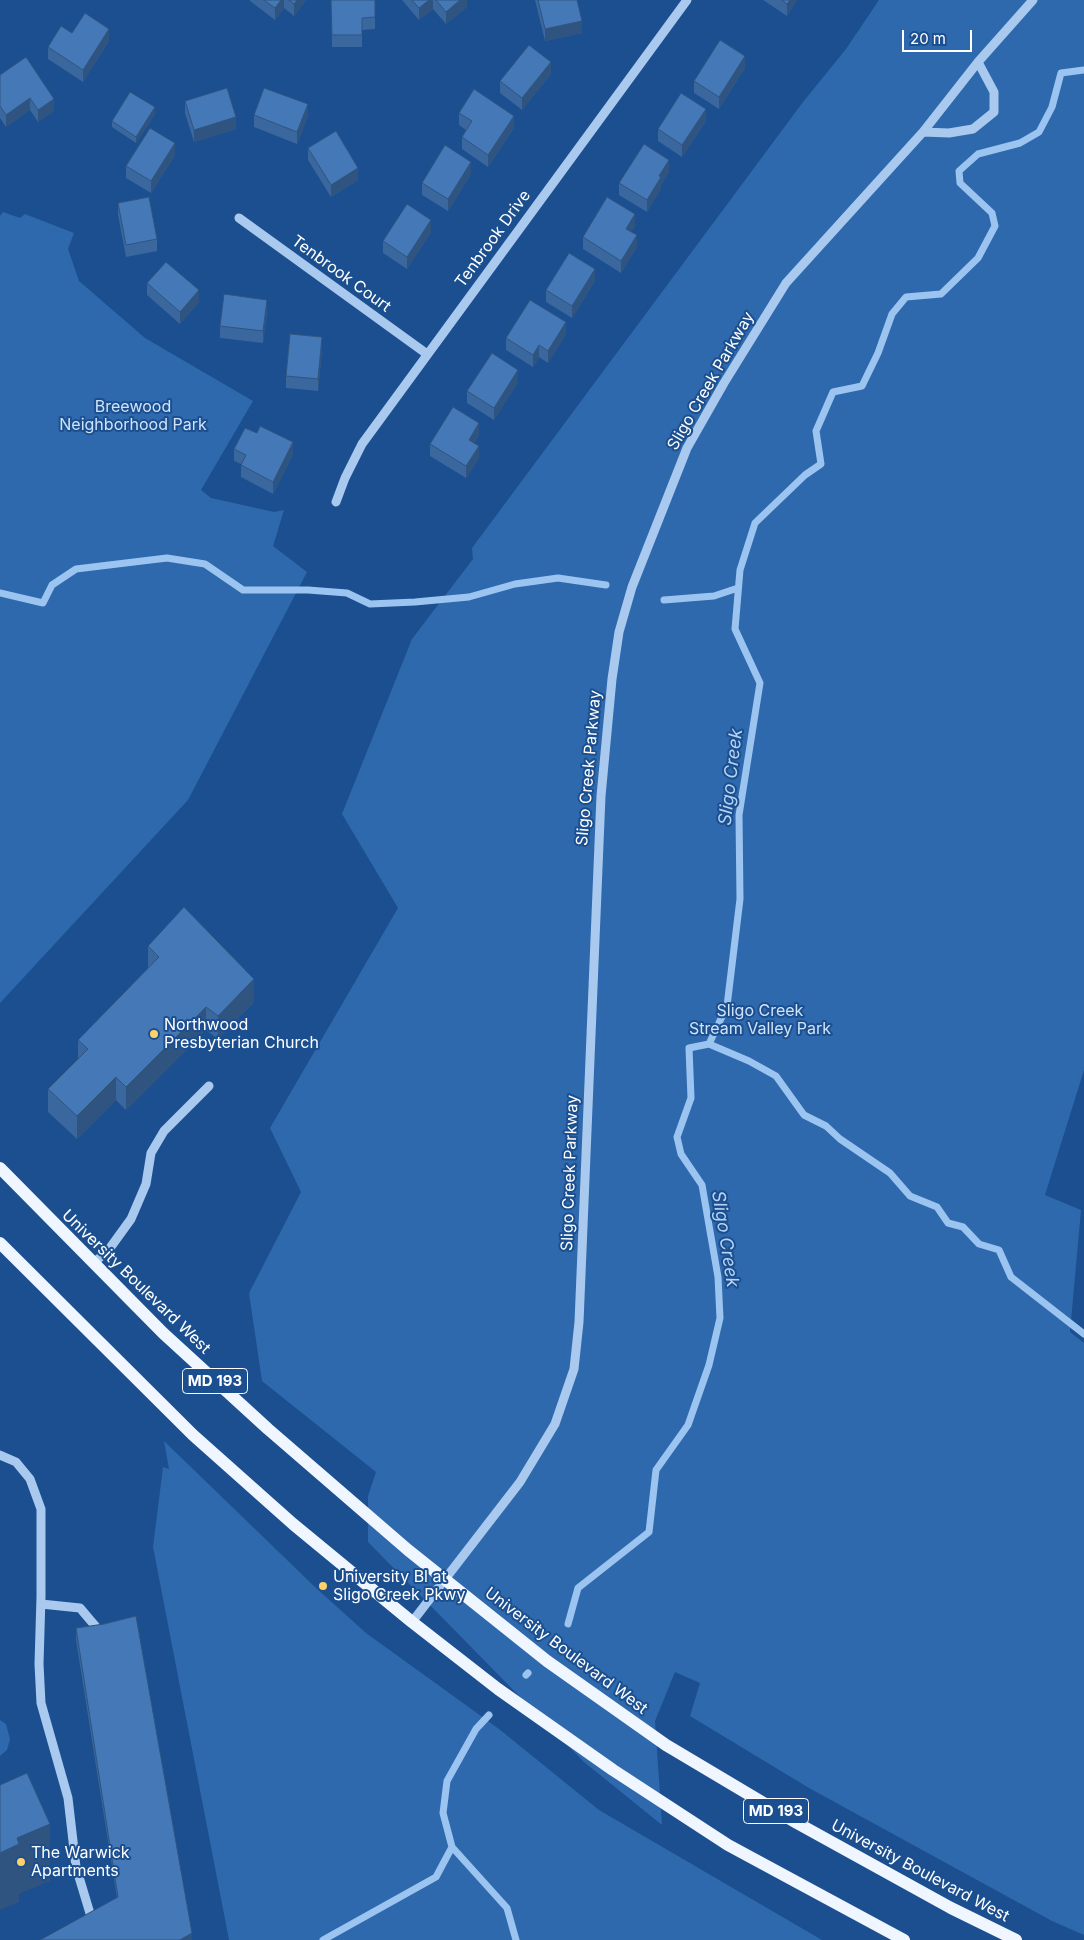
<!DOCTYPE html>
<style>
body{margin:0}
#map{position:relative;width:1084px;height:1940px;overflow:hidden;background:#1b4f8f;font-family:Inter,sans-serif}
canvas{display:block}
.scale{position:absolute;left:902px;top:30px;width:70px;height:22px;box-sizing:border-box;border:2px solid #fff;border-top:0;padding-left:6px;font-size:15px;line-height:18px;white-space:nowrap;color:#fff;-webkit-text-stroke:4px #1b4f8f;paint-order:stroke}
</style>
<div id="map">
<canvas width="1084" height="1940"></canvas>
<div class="scale">20 m</div>
</div>
<script>
const context = document.querySelector('canvas').getContext('2d');
context.lineJoin = 'round';
function fill(path, color) { context.fillStyle = color; context.fill(path, 'evenodd'); }
const poly = rows => new Path2D(rows.map(r => 'M' + r).join(''));
function stroke(path, color, width, dash) { context.strokeStyle = color; context.lineWidth = width; context.lineCap = dash ? 'butt' : 'round'; context.setLineDash(dash || []); context.stroke(path); }
function write(font, color, halo, rows, align = 'center') {
  context.font = font + ' Inter,sans-serif'; context.lineWidth = 4; context.setLineDash([]); context.textBaseline = 'middle'; context.strokeStyle = halo; context.fillStyle = color; for (const [text, x, y, turn = 0] of rows) {
    context.save(); context.translate(x, y); context.rotate((+turn || 0) * Math.PI / 180); context.textAlign = isNaN(turn) ? turn : align; if (halo) context.strokeText(text, 0, 0); context.fillText(text, 0, 0); context.restore();
  }
}
const green = poly([
 [879,0,1084,0,1084,1070,1045,1195,1081,1210,1070,1332,1084,1343,1084,1935,1052,1921,809,1788,690,1716,700,1683,675,1672,655,1721,662,1825,584,1762,368,1542,368,1496,376,1472,262,1381,249,1293,301,1192,270,1128,398,908,342,814,412,639,473,559,472,548,803,102,846,49],
 [3,212,20,218,25,214,74,233,68,249,79,281,145,338,253,401,201,490,211,498,274,512,284,510,273,546,307,572,188,800,0,1003,0,216],
 [164,1441,316,1588,366,1633,499,1729,599,1810,822,1940,229,1940,153,1547,163,1467,169,1469],
 [0,1720,6,1724,10,1739,7,1750,0,1756]
]);
const stream = poly([
 [0,593,43,603,52,585,76,569,167,558,205,564,243,590,308,590,347,593,370,604,415,602,469,597,515,584,558,578,606,585],
 [664,600,714,596,738,588],
 [709,1044,749,1061,776,1076,804,1115,826,1126,840,1139,890,1173,910,1196,937,1207,948,1223,963,1227,979,1244,999,1250,1011,1277,1084,1334],
 [568,1624,578,1588,649,1532,656,1470,688,1425,709,1365,720,1318,718,1277,702,1185,681,1154,677,1137,691,1098,689,1048,709,1044,727,1006,740,899,739,815,760,683,735,629,740,570,755,523,805,475,821,464,816,431,833,392,862,386,878,353,892,314,906,297,941,294,978,258,995,226,992,213,960,183,959,171,978,154,1020,143,1039,132,1052,107,1061,73,1084,70],
 [526,1675,528,1673],
 [489,1715,476,1729,447,1781,443,1813,452,1847,507,1908,516,1940],
 [323,1940,436,1877,452,1847]
]);
const minor = poly([
 [923,132,949,133,973,129,994,112,994,92,978,62],
 [239,218,427,354],
 [336,502,345,478,362,444,687,0],
 [94,1263,110,1248,131,1219,146,1184,151,1153,164,1131,209,1086],
 [0,1455,16,1462,30,1479,41,1509,41,1597,39,1664,41,1703,68,1798,76,1867,92,1920],
 [41,1604,80,1608,102,1634],
 [412,1622,520,1482,555,1424,574,1369,579,1322,601,796,612,679,619,632,632,587,687,448,724,383,786,283,923,132,978,62,1033,0]
]);
const major = poly([
 [0,1168,163,1333,268,1429,408,1550,547,1661,666,1745,797,1823,951,1908,1016,1940],
 [0,1243,193,1435,293,1524,412,1622,498,1689,613,1770,728,1845,904,1940]
]);
const wall = poly([
 [250,0,306,0,294,16,284,8,275,20,250,1],
 [331,0,375,0,375,29,362,30,362,47,332,47],
 [402,0,467,0,467,7,446,24,433,9,419,20],
 [535,0,577,0,582,33,545,41],
 [763,0,797,0,787,16],
 [72,33,109,41,83,82,48,59,48,47],
 [745,68,719,109,694,93,694,81],
 [551,74,522,110,500,93,500,81],
 [0,75,54,111,38,122,30,110,6,127,0,118],
 [185,101,236,129,194,142,185,113],
 [459,113,514,128,488,167,462,149,462,137,466,130,459,125],
 [155,114,136,143,112,127,112,121],
 [254,115,308,116,297,144,254,127],
 [706,121,682,157,658,141,658,129],
 [308,148,358,180,331,197,308,160],
 [175,155,151,193,126,178,126,166],
 [669,172,661,185,661,189,647,212,619,195,619,183],
 [471,174,448,211,422,195,422,183],
 [118,203,157,239,157,251,126,257,118,215],
 [635,226,631,232,637,247,621,273,583,249,583,237],
 [431,232,407,269,383,253,383,241],
 [595,281,572,318,546,302,546,290],
 [147,283,199,302,180,324,147,295],
 [267,312,263,343,220,338,220,326],
 [566,334,548,363,539,357,533,367,506,350,506,338],
 [322,349,318,391,286,388,286,376],
 [518,382,494,420,467,403,467,391],
 [479,435,474,443,479,458,466,478,430,456,430,444],
 [234,449,293,454,273,494,241,477,241,464,234,461],
 [148,946,254,1002,218,1039,206,1030,126,1110,116,1100,77,1139,48,1112,48,1089,78,1059,78,1040,148,969],
 [76,1628,192,1940,117,1898,76,1640]
]);
const shadedWall = poly([
 [281,0,284,0,284,8,275,20,275,8],
 [297,0,306,0,294,16,294,4],
 [429,0,433,0,433,9,419,20,419,8],
 [460,0,467,0,467,7,446,24,446,12],
 [790,0,797,0,787,16,787,4],
 [582,21,582,33,545,41,545,29],
 [109,29,109,41,83,82,83,70],
 [745,56,745,68,719,109,719,97],
 [551,62,551,74,522,110,522,98],
 [30,98,30,110,6,127,6,115],
 [54,99,54,111,38,122,38,110],
 [308,104,308,116,297,144,297,132],
 [155,107,155,114,136,143,136,137],
 [706,109,706,121,682,157,682,145],
 [514,116,514,128,488,167,488,155],
 [236,117,236,129,194,142,194,130],
 [175,143,175,155,151,193,151,181],
 [669,160,669,172,661,185,661,189,647,212,647,200,659,176],
 [471,162,471,174,448,211,448,199],
 [358,168,358,180,331,197,331,185],
 [635,214,635,226,626,241,626,229],
 [431,220,431,232,407,269,407,257],
 [637,235,637,247,621,273,621,261],
 [595,269,595,281,572,318,572,306],
 [199,290,199,302,180,324,180,312],
 [267,300,267,312,263,343,263,331],
 [566,322,566,334,548,363,548,351],
 [322,337,322,349,318,391,318,379],
 [539,345,539,357,533,367,533,355],
 [518,370,518,382,494,420,494,408],
 [479,423,479,435,469,452,469,440],
 [293,442,293,454,273,494,273,482],
 [479,446,479,458,466,478,466,466],
 [254,979,254,1002,218,1039,218,1016],
 [206,1007,206,1030,126,1110,126,1087],
 [116,1077,116,1100,77,1139,77,1116],
 [50,1824,50,1881,19,1894,19,1902,0,1910,0,1853,17,1838],
 [192,1933,192,1940,180,1940]
]);
const building = poly([
 [264,0,281,0,275,8,264,0],
 [289,0,297,0,294,4,289,0],
 [331,0,375,0,375,17,362,18,362,35,332,35,331,0],
 [412,0,429,0,419,8,412,0],
 [436,0,460,0,446,12,436,0],
 [538,0,577,0,582,21,545,29,538,0],
 [782,0,790,0,787,4,782,0],
 [85,13,109,29,83,70,48,47,61,26,72,33,85,13],
 [720,40,745,56,719,97,694,81,720,40],
 [529,45,551,62,522,98,500,81,529,45],
 [26,57,54,99,38,110,30,98,6,115,0,106,0,75,26,57],
 [227,88,236,117,194,130,185,101,227,88],
 [264,88,308,104,297,132,254,115,264,88],
 [474,89,514,116,488,155,462,137,472,121,459,113,474,89],
 [130,92,155,107,136,137,112,121,130,92],
 [681,93,706,109,682,145,658,129,681,93],
 [150,128,175,143,151,181,126,166,150,128],
 [336,131,358,168,331,185,308,148,336,131],
 [644,144,669,160,659,176,661,177,647,200,619,183,644,144],
 [445,145,471,162,448,199,422,183,445,145],
 [149,197,157,239,126,245,118,203,149,197],
 [607,197,635,214,626,229,637,235,621,261,583,237,607,197],
 [407,204,431,220,407,257,383,241,407,204],
 [569,253,595,269,572,306,546,290,569,253],
 [166,262,199,290,180,312,147,283,166,262],
 [224,294,267,300,263,331,220,326,224,294],
 [530,300,566,322,548,351,539,345,533,355,506,338,530,300],
 [290,334,322,337,318,379,286,376,290,334],
 [492,353,518,370,494,408,467,391,492,353],
 [453,407,479,423,469,440,479,446,466,466,430,444,453,407],
 [260,426,293,442,273,482,241,465,246,455,234,449,245,428,257,433,260,426],
 [184,907,254,979,218,1016,206,1007,126,1087,116,1077,77,1116,48,1089,88,1049,78,1040,159,957,148,946,184,907],
 [136,1616,192,1933,180,1940,40,1940,118,1897,76,1628,104,1624,136,1616],
 [27,1773,50,1824,17,1838,19,1844,0,1853,0,1785,27,1773]
]);
const markers = [
 [154,1034,5,"#ffd166"],
 [323,1586,5,"#ffd166"],
 [21,1862,5,"#ffd166"]
];
const shields = [
 [215,1381,65],
 [776,1811,65]
];
const shieldNames = [
 ["MD 193",215,1381],
 ["MD 193",776,1811]
];
const streetNames = [
 ["Tenbrook Drive",493,239,-54],
 ["Tenbrook Court",341,274,36],
 ["Sligo Creek Parkway",711,381,-60],
 ["Sligo Creek Parkway",589,768,-85],
 ["Sligo Creek Parkway",570,1173,-88],
 ["University Boulevard West",136,1282,44],
 ["University Boulevard West",566,1651,37],
 ["University Boulevard West",920,1871,28]
];
const parkNames = [
 ["Breewood",133,407],
 ["Neighborhood Park",133,425],
 ["Sligo Creek",760,1011],
 ["Stream Valley Park",760,1029]
];
const poiNames = [
 ["Northwood",164,1025],
 ["Presbyterian Church",164,1043],
 ["University Bl at",333,1577],
 ["Sligo Creek Pkwy",333,1595],
 ["The Warwick",31,1853],
 ["Apartments",31,1871]
];
const waterNames = [
 ["Sligo Creek",731,777,-83],
 ["Sligo Creek",725,1239,81]
];
fill(green, '#2e69ad');
stroke(stream, '#9cc4f0', 7);
stroke(minor, '#a9c9ee', 9);
stroke(major, '#f0f6ff', 12);
fill(wall, '#3a679d');
fill(shadedWall, '#305480');
fill(building, '#4478b7');
stroke(building, '#305480', 1);
for (const [x, y, r, color] of markers) { const dot = new Path2D(); dot.arc(x, y, r, 0, 2 * Math.PI); context.fillStyle = color; context.fill(dot); stroke(dot, '#1b4f8f', 2); }
for (const [x, y, w] of shields) { const box = new Path2D(); box.roundRect(x - w / 2, y - 12.5, w, 25, 4); context.fillStyle = '#1b4f8f'; context.fill(box); stroke(box, '#fff', 1); }
write('bold 15px', '#fff', null, shieldNames);
write('16px', '#fff', '#1b4f8f', streetNames);
write('16px', '#cfe3fa', '#1b4f8f', parkNames);
write('16px', '#fff', '#1b4f8f', poiNames, 'left');
write('italic 18px', '#b5d3f5', '#1b4f8f', waterNames);
</script>
